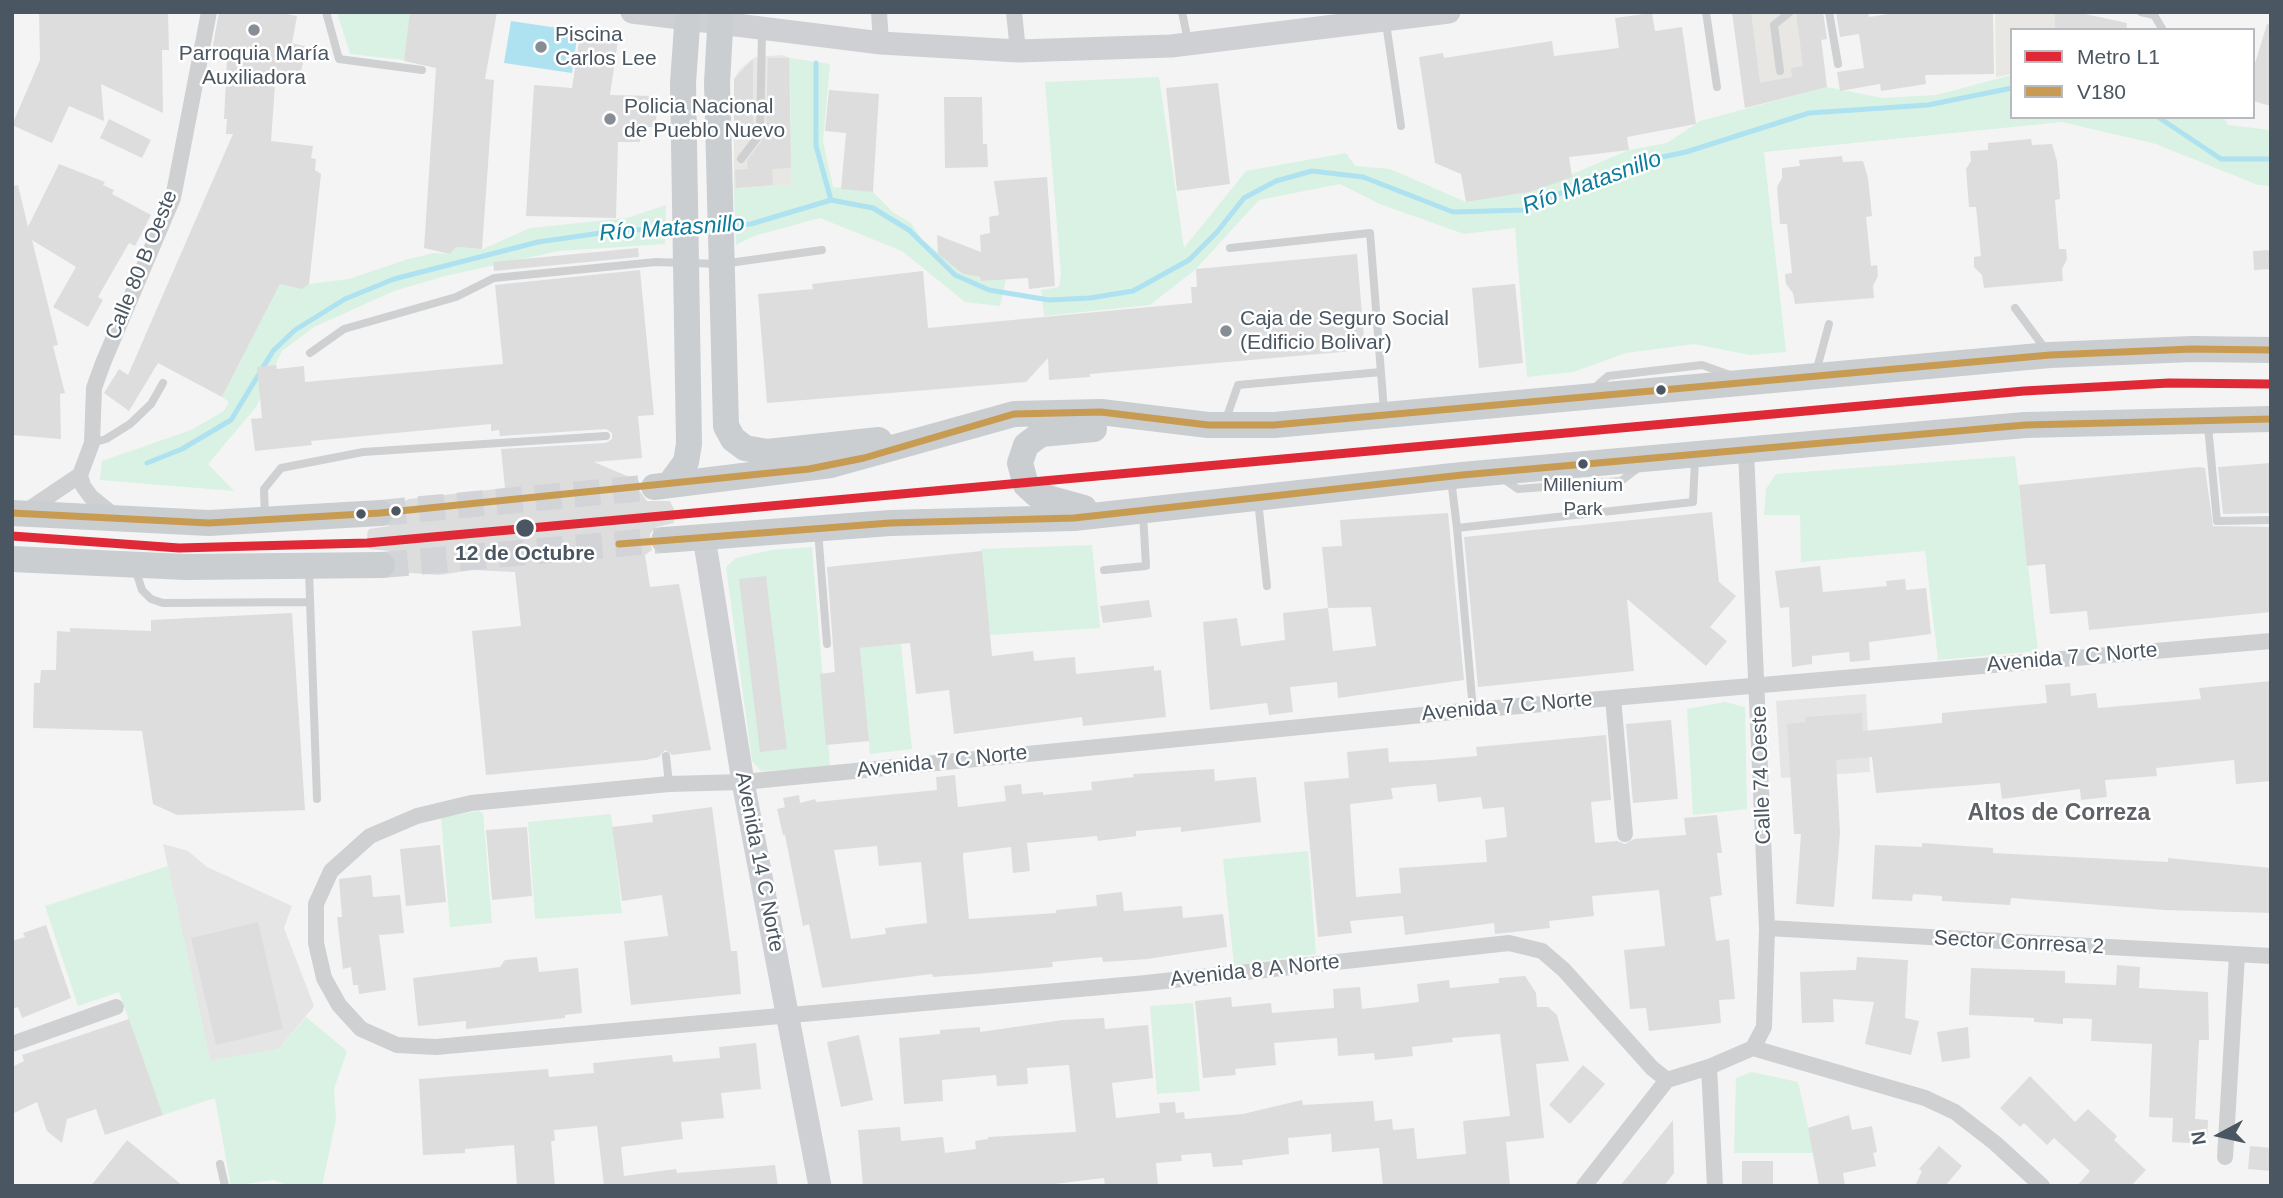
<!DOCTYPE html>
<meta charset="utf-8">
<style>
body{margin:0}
#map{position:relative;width:2283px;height:1198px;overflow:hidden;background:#f4f4f4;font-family:Helvetica,sans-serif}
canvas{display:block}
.frame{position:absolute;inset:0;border:14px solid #4a5661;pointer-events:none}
.legend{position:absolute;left:2010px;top:28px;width:245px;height:91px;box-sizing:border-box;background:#fff;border:2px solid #b7bbc0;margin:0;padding:9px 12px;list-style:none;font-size:21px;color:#4a5661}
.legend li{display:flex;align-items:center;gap:14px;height:35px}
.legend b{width:35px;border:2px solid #b7bbc0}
.north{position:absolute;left:2185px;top:1100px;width:70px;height:70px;-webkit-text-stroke:5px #fff;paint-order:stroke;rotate:262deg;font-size:19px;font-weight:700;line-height:28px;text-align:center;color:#4a5661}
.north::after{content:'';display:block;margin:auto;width:24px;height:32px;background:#4a5661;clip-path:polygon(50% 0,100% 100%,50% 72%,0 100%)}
</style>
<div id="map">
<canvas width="2283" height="1198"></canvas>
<div class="frame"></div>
<ul class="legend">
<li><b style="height:9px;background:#df2937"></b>Metro L1</li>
<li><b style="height:9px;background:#c79b52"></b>V180</li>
</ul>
<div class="north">N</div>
</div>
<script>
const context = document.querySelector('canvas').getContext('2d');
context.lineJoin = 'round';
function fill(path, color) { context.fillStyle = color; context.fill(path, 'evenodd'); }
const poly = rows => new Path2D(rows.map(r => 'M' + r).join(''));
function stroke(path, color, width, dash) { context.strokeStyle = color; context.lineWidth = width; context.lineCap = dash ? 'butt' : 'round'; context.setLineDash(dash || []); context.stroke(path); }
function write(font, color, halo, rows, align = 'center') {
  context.font = font + ' Helvetica,sans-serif'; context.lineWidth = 5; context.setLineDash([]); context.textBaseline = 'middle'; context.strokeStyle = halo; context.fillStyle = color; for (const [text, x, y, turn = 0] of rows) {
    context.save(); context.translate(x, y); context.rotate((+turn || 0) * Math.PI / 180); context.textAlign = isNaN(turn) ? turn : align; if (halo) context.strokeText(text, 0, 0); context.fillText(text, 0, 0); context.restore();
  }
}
const commercial = poly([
 [1732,12,1818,12,1827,87,1745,108],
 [1995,12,2055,12,2055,30,2012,30,2012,74,1996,77],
 [782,55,790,58,791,185,734,189,734,79,740,69,755,57]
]);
const education = poly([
 [1866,694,1870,772,1781,778,1776,701],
 [163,844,188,851,207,867,292,906,284,928,314,1006,279,1049,210,1061]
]);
const green = poly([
 [337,12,411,12,404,60,350,54],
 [790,58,830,64,823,141,833,187,873,192,894,213,911,223,921,238,963,274,980,277,981,281,1006,279,1000,306,965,302,902,251,820,218,754,236,736,245,734,189,791,185],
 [2012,75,2012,117,2224,117,2228,125,2271,130,2271,186,2258,185,2156,144,2062,122,1764,152,1786,352,1750,355,1694,344,1626,353,1573,372,1527,377,1515,228,1464,234,1380,204,1340,184,1259,200,1196,269,1150,305,1044,316,1041,290,1059,287,1061,274,1045,82,1159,77,1184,248,1246,171,1346,153,1355,166,1390,169,1466,202,1530,192,1629,150,1667,143,1700,121,1827,87,1882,98,1936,95],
 [666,205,665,244,559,251,445,276,394,291,314,327,282,351,256,407,208,464,234,491,100,480,102,461,191,430,224,411,229,402,222,397,280,284,302,288,309,284,349,279,405,260,434,253,450,254,456,247,483,249,530,228,627,218],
 [2015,456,2038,651,1938,660,1925,551,1801,562,1800,515,1764,515,1766,489,1776,474],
 [1092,545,1100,628,990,635,981,549],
 [812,547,830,767,761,771,752,761,726,567,736,558,772,550],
 [901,644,912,749,870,754,860,648],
 [1725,702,1745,707,1747,809,1693,815,1687,709],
 [479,811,483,813,492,923,450,927,441,817],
 [611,814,622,913,535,919,528,822],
 [1308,851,1316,954,1234,965,1223,859],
 [168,866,210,1060,279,1049,306,1017,347,1051,334,1089,336,1120,322,1186,290,1186,274,1180,231,1186,215,1098,163,1115,119,992,78,1006,45,906],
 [1193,1003,1200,1091,1157,1094,1150,1006],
 [1752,1072,1798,1082,1814,1153,1734,1153,1736,1078]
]);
const water = poly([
 [511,21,578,31,572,73,504,63]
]);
const stream = poly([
 [816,63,816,146,831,200],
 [2158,117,2221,159,2271,159],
 [728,226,751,224,831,200,873,208,909,230,955,275,989,290,1049,300,1090,298,1133,291,1189,260,1217,232,1244,198,1276,181,1312,171,1363,177,1453,212,1524,210,1596,177,1638,162,1686,152,1809,113,1928,105,2012,88],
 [693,228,715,227],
 [147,463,182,449,231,420,273,351,295,330,345,299,394,279,538,242,622,230,676,229]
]);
const building = poly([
 [39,12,168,12,169,50,162,50,163,113,101,84,104,121,69,106,52,143,12,125,40,60],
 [219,12,276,12,297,16,292,43,307,47,300,75,276,70,271,141,313,146,311,158,316,159,315,170,321,174,309,284,302,289,280,284,222,397,158,363,129,411,104,393,119,369,128,375,233,134,226,134,227,119,224,119,227,59,211,56],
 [410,12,497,12,485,79,494,80,482,249,456,247,450,254,424,248,436,68,404,61],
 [1732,12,1751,12,1760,83,1792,77,1791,68,1803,66,1796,12,1823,12,1827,39,1821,40,1827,87,1745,108],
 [1836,12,1868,12,1869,17,1901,12,1993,12,1994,74,1925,75,1926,84,1881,91,1880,84,1840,91,1837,72,1864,68,1859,34,1840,37],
 [2055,12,2076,12,2127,23,2126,30,2055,30],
 [1652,13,1655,31,1682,27,1696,124,1627,137,1629,150,1569,157,1572,177,1530,192,1466,202,1461,174,1435,163,1419,57,1443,53,1444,58,1552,41,1554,56,1619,48,1615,18],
 [2267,24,2271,25,2271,106,2253,101,2253,70],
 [581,28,619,33,610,95,657,96,656,127,640,127,640,142,618,142,616,218,526,216,534,85,572,88],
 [768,58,789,58,791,168,772,169,773,185,736,188,735,170,748,169,747,161,766,135],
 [753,59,753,132,747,141,746,136,734,136,734,79],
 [1218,83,1230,184,1177,191,1166,88],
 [829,90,879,94,873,192,841,189,846,133,825,131],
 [944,97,982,97,983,144,987,144,988,167,945,168],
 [109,119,151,140,142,158,100,138],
 [2031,139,2032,145,2052,144,2057,161,2060,199,2055,200,2059,249,2066,249,2067,259,2062,269,2063,281,1984,288,1982,275,1974,267,1974,257,1981,256,1976,207,1969,207,1966,169,1971,161,1970,151,1988,150,1988,143],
 [1842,156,1843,162,1863,161,1868,178,1872,216,1866,217,1871,266,1877,265,1878,276,1873,286,1874,298,1795,304,1793,293,1786,284,1785,274,1792,273,1787,224,1780,224,1777,187,1782,178,1782,168,1800,166,1799,160],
 [59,164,105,182,103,185,114,190,112,194,151,215,135,246,129,243,98,297,103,300,88,327,53,307,76,267,32,240,58,345,53,346,65,393,60,394,61,439,12,435,12,186,18,185,28,227],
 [1047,177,1055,286,1029,289,1028,278,981,281,980,277,963,274,938,254,937,235,981,252,980,235,990,233,989,217,999,215,994,181],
 [638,248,639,257,494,271,493,262],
 [2271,250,2271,269,2254,270,2253,251],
 [1357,254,1365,350,1090,374,1090,377,1049,380,1048,358,1026,382,767,403,758,294,813,289,812,284,923,271,928,328,1192,303,1191,287,1197,287,1196,269],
 [640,270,654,415,638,416,642,458,594,462,639,481,639,490,647,501,670,501,674,509,674,523,656,527,650,534,652,550,645,555,650,587,679,584,711,750,672,755,665,750,659,757,646,760,486,775,472,631,521,626,515,572,472,570,439,575,397,572,395,556,389,551,369,549,367,534,369,529,389,526,394,519,394,505,409,499,505,488,501,449,606,443,612,439,612,433,606,429,500,436,499,430,491,431,491,424,311,441,312,445,255,451,251,419,262,418,257,367,276,365,277,369,304,366,305,382,503,364,495,285],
 [1515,284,1523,363,1479,368,1472,288],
 [2271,463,2271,513,2223,514,2218,467],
 [2198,467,2205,468,2213,526,2271,527,2271,612,2089,630,2087,611,2050,614,2045,564,2027,566,2019,485],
 [1712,512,1719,582,1736,596,1710,627,1727,641,1706,666,1627,599,1634,671,1478,687,1464,537],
 [1448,513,1464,680,1338,698,1337,682,1290,687,1293,712,1269,715,1267,703,1210,710,1203,622,1237,618,1241,646,1285,640,1283,613,1328,608,1322,547,1342,546,1340,520],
 [1371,607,1376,646,1333,651,1328,608],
 [982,551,992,656,1033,651,1034,661,1075,657,1076,674,1154,666,1154,671,1161,670,1166,717,1083,726,1082,717,954,734,949,690,916,694,910,643,860,648,869,741,826,745,820,674,835,672,827,567],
 [1820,566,1823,592,1887,586,1886,581,1905,579,1906,590,1926,588,1931,634,1869,642,1870,660,1850,662,1849,652,1812,656,1812,664,1792,667,1789,607,1780,608,1775,571],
 [766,576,787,749,760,752,739,579],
 [1149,600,1152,617,1103,623,1100,606],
 [292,613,305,810,177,815,153,804,142,731,33,728,34,683,40,683,41,670,56,670,57,631,70,632,70,628,151,631,151,620],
 [2271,681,2271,781,2236,784,2234,760,2156,768,2157,776,2105,780,2107,797,2081,800,2080,789,2002,799,2000,783,1876,793,1872,757,1836,760,1840,833,1834,907,1796,904,1801,834,1794,834,1787,724,1806,722,1805,717,1862,713,1863,731,1942,723,1942,713,2047,703,2045,685,2070,683,2071,696,2096,693,2098,708,2201,699,2199,688],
 [1671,720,1678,799,1633,803,1626,724],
 [1606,735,1611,800,1591,802,1595,843,1617,841,1625,844,1634,839,1686,835,1684,818,1717,815,1722,853,1717,853,1722,895,1710,897,1716,941,1729,939,1735,999,1719,1000,1721,1023,1649,1031,1646,1008,1630,1009,1624,950,1665,946,1659,890,1592,896,1594,916,1549,921,1550,928,1495,934,1494,923,1405,935,1403,916,1350,921,1352,933,1318,937,1304,782,1349,778,1347,752,1388,748,1389,762,1432,760,1477,756,1476,747],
 [1436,784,1438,802,1481,797,1483,809,1504,807,1507,837,1485,840,1487,862,1399,868,1401,893,1356,897,1350,804,1393,799,1391,788],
 [1214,769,1215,781,1256,777,1261,822,1181,832,1181,827,1136,831,1136,836,1098,841,1097,836,1027,843,1030,871,1013,873,1011,847,963,853,963,859,969,919,1056,913,1056,910,1097,906,1096,895,1122,892,1124,911,1182,906,1183,918,1223,914,1227,947,1147,959,1103,962,1102,957,1052,962,1053,967,975,974,933,977,932,974,822,988,809,924,803,926,785,835,783,835,777,809,785,807,783,798,799,795,800,803,815,799,816,802,937,790,936,777,955,775,958,807,1006,801,1004,786,1021,784,1022,794,1043,792,1043,795,1092,790,1091,782,1134,777,1133,774],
 [877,846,879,866,921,862,927,923,885,928,886,934,851,939,834,850],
 [712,807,731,951,737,951,741,994,631,1005,624,941,668,936,662,895,622,901,612,827,653,822,652,815],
 [527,827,532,896,492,900,486,830],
 [1922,843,1993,848,1993,853,2168,862,2168,858,2271,868,2271,913,2165,910,2011,898,2010,905,1942,901,1942,896,1913,894,1912,901,1872,899,1875,845,1922,847],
 [440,845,446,902,406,906,400,849],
 [371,875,373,897,400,895,404,933,379,935,386,990,359,994,358,985,353,985,351,967,343,969,337,917,342,917,339,879],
 [258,922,283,1029,216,1045,191,938],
 [46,925,71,998,22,1018,18,1007,12,1009,12,941,25,937,23,933],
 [537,957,539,972,578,968,582,1013,565,1015,565,1018,466,1029,466,1021,418,1026,413,978,500,967,505,960],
 [1857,957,1908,960,1905,1018,1919,1021,1911,1055,1865,1044,1874,1002,1833,999,1834,1022,1802,1023,1800,972,1856,970],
 [2117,965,2140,967,2139,988,2208,992,2209,1040,2199,1040,2195,1119,2208,1120,2207,1144,2172,1142,2173,1118,2149,1117,2152,1044,2091,1041,2092,1019,2063,1018,2063,1024,2034,1022,2034,1018,1969,1015,1971,968,2065,971,2065,983,2116,985],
 [1525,976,1536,993,1537,1007,1548,1007,1557,1015,1569,1061,1536,1064,1544,1138,1506,1142,1510,1186,1383,1186,1379,1148,1332,1152,1331,1134,1288,1138,1289,1154,1242,1160,1243,1165,1213,1167,1211,1153,1181,1155,1182,1161,1156,1163,1158,1185,1148,1186,1105,1186,1104,1178,1038,1186,863,1186,858,1130,900,1127,901,1141,943,1137,945,1153,976,1149,975,1141,988,1139,988,1137,1076,1132,1069,1065,1027,1068,1028,1084,997,1086,996,1075,942,1080,943,1101,904,1104,899,1038,940,1034,940,1030,980,1027,980,1032,1063,1020,1104,1018,1105,1029,1148,1025,1153,1078,1112,1083,1116,1118,1160,1113,1159,1103,1175,1102,1176,1113,1184,1112,1185,1119,1243,1114,1302,1100,1303,1105,1373,1101,1375,1121,1392,1119,1393,1130,1414,1128,1417,1159,1466,1154,1463,1121,1510,1116,1500,1034,1452,1038,1453,1042,1412,1047,1413,1056,1375,1060,1374,1053,1338,1056,1337,1038,1274,1043,1276,1065,1235,1069,1236,1075,1203,1078,1195,1001,1231,997,1232,1007,1271,1003,1272,1013,1334,1008,1333,989,1360,987,1362,1009,1419,1002,1417,984,1449,980,1450,988,1499,983,1499,978],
 [129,1019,163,1115,105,1135,96,1109,67,1119,62,1143,47,1131,37,1102,12,1114,12,1067,24,1061,22,1055],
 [1968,1027,1970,1058,1942,1062,1937,1032],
 [859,1035,873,1100,841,1107,827,1042],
 [756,1043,761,1089,721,1093,724,1118,681,1122,683,1139,621,1147,624,1176,676,1169,677,1173,775,1165,778,1186,604,1186,597,1126,554,1130,555,1141,551,1141,555,1186,517,1186,514,1145,465,1149,465,1153,423,1155,419,1079,548,1069,549,1077,594,1073,593,1063,672,1055,673,1062,720,1058,719,1047],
 [1583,1065,1605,1084,1570,1124,1549,1105],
 [2030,1076,2075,1122,2088,1109,2117,1136,2114,1140,2146,1170,2131,1186,2077,1186,2090,1171,2054,1138,2047,1145,2024,1123,2020,1127,2000,1108],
 [1849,1115,1852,1130,1872,1126,1877,1152,1873,1153,1876,1166,1843,1173,1845,1186,1819,1186,1808,1128],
 [1673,1120,1674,1173,1664,1186,1620,1186],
 [127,1140,183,1186,91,1186],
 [1939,1146,1962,1166,1945,1186,1915,1186,1922,1171,1919,1169],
 [2250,1146,2271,1148,2271,1171,2248,1169],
 [1742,1161,1773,1161,1773,1186,1742,1186]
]);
const primaryTunnel = poly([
 [380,513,654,487],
 [382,565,664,540]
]);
const lane = poly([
 [326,12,339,59,422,70],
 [1182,12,1188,41],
 [1706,12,1717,87],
 [1829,12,1838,64],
 [2141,12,2154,15,2155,12],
 [2154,15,2163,30],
 [1386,23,1401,126],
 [1780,71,1774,25,1790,12],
 [741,159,760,134,762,32],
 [1230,248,1370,233,1384,411],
 [2015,308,2046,350],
 [310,353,344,329,456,297,494,278,656,262,722,264,822,250],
 [1816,372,1829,324],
 [1593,389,1608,376,1702,365,1730,375],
 [1225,422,1238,385,1381,372],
 [2208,426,2217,521,2271,520],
 [92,443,106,439,130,424,151,404,163,383],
 [1502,478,1518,489,1621,481,1638,468],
 [1451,479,1457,528,1693,502,1695,459],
 [1258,500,1267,586],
 [265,517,264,489,281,468,363,452,606,436],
 [1457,528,1473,710],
 [818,531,827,644],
 [135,568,142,590,151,599,163,603,310,602],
 [1104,570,1146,566,1143,513],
 [309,571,317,799],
 [666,756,669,784],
 [220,1164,225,1186]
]);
const street = poly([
 [879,12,881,43],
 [1014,12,1018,51],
 [80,475,83,486,91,497,116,517],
 [25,512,80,475,92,443,94,388,103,363,173,198,209,12],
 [1613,698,1625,834],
 [1767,928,2271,956],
 [12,1044,116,1007],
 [1753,1048,1925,1098,1955,1112,1995,1143,2042,1186],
 [1709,1067,1715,1186],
 [1667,1080,1652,1068,1564,970,1542,951,1509,943,1146,983,436,1047,397,1045,361,1029,339,1005,324,978,316,943,316,904,331,871,370,836,417,816,471,803,669,784,743,782,1473,710,2271,641],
 [1667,1080,1709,1067,1753,1048,1764,1027,1767,928,1746,451],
 [2225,1157,2237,955],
 [1584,1186,1667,1080]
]);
const secondary = poly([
 [632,12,881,43,1018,51,1171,46,1449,12],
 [704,537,743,782,820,1186]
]);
const primary = poly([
 [721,12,717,83,726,426,733,439,745,448,767,452,879,440],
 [669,485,686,462,689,444,683,83,688,12],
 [654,487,831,465,1014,414,1101,412,1208,425,1274,425,2050,355,2192,349,2271,350],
 [1084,508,1037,495,1026,485,1020,463,1026,445,1041,434,1094,429],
 [12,513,209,523,380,513],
 [664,540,890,523,1074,518,1462,475,2025,425,2271,419],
 [12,559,185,567,382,565]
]);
const bus1 = poly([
 [12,513,209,523,380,513,809,469,864,458,1014,414,1101,412,1208,425,1274,425,2050,355,2192,349,2271,350],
 [619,544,890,523,1074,518,1462,475,2025,425,2271,419]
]);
const metro1 = poly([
 [12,536,179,548,367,543,2024,391,2169,383,2271,384]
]);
const markers = [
 [254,30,7,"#868d94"],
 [541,47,7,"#868d94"],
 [610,119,7,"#868d94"],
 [1226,331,7,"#868d94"],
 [1661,390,6,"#4a5661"],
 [1583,464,6,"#4a5661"],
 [396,511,6,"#4a5661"],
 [361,514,6,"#4a5661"],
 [525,528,10,"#4a5661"]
];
const busNames = [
 ["Millenium",1583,486],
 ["Park",1583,510]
];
const poiNames = [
 ["Piscina",555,35],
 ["Carlos Lee",555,59],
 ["Parroquia María",254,54,"center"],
 ["Auxiliadora",254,78,"center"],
 ["Policia Nacional",624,107],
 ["de Pueblo Nuevo",624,131],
 ["Caja de Seguro Social",1240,319],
 ["(Edificio Bolivar)",1240,343]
];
const streetNames = [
 ["Calle 80 B Oeste",142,265,-68],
 ["Avenida 7 C Norte",2072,658,-5],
 ["Avenida 7 C Norte",1507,707,-5],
 ["Avenida 7 C Norte",942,762,-6],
 ["Calle 74 Oeste",1762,775,-92],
 ["Avenida 14 C Norte",759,862,79],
 ["Sector Conrresa 2",2019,943,3],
 ["Avenida 8 A Norte",1255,971,-6]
];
const stopNames = [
 ["12 de Octubre",525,554]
];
const waterNames = [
 ["Río Matasnillo",1592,183,-20],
 ["Río Matasnillo",672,229,-4]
];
const neighbourhoodNames = [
 ["Altos de Correza",2059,814]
];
fill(commercial, '#e8e7e3');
fill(education, '#e6e5e6');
fill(green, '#d9f2e3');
fill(water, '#aee2f0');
stroke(stream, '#aee2f0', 5);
fill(building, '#ddddde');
stroke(primaryTunnel, '#d2d4d7', 26, [26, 13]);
stroke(lane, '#ced0d2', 8);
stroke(street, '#ced0d2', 16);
stroke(secondary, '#ced0d4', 23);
stroke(primary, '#caced1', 26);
stroke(bus1, '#c79b52', 7);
stroke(metro1, '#df2937', 9);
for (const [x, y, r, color] of markers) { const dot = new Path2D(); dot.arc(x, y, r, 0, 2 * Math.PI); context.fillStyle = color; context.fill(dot); stroke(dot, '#fff', 2.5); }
write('19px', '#4a5661', '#fff', busNames);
write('21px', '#4a5661', '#fff', poiNames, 'left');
write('21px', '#4a5661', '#fff', streetNames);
write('bold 21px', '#4a5661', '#fff', stopNames);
write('italic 23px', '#0c7c9b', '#fff', waterNames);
write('bold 23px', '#5f6368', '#fff', neighbourhoodNames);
</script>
